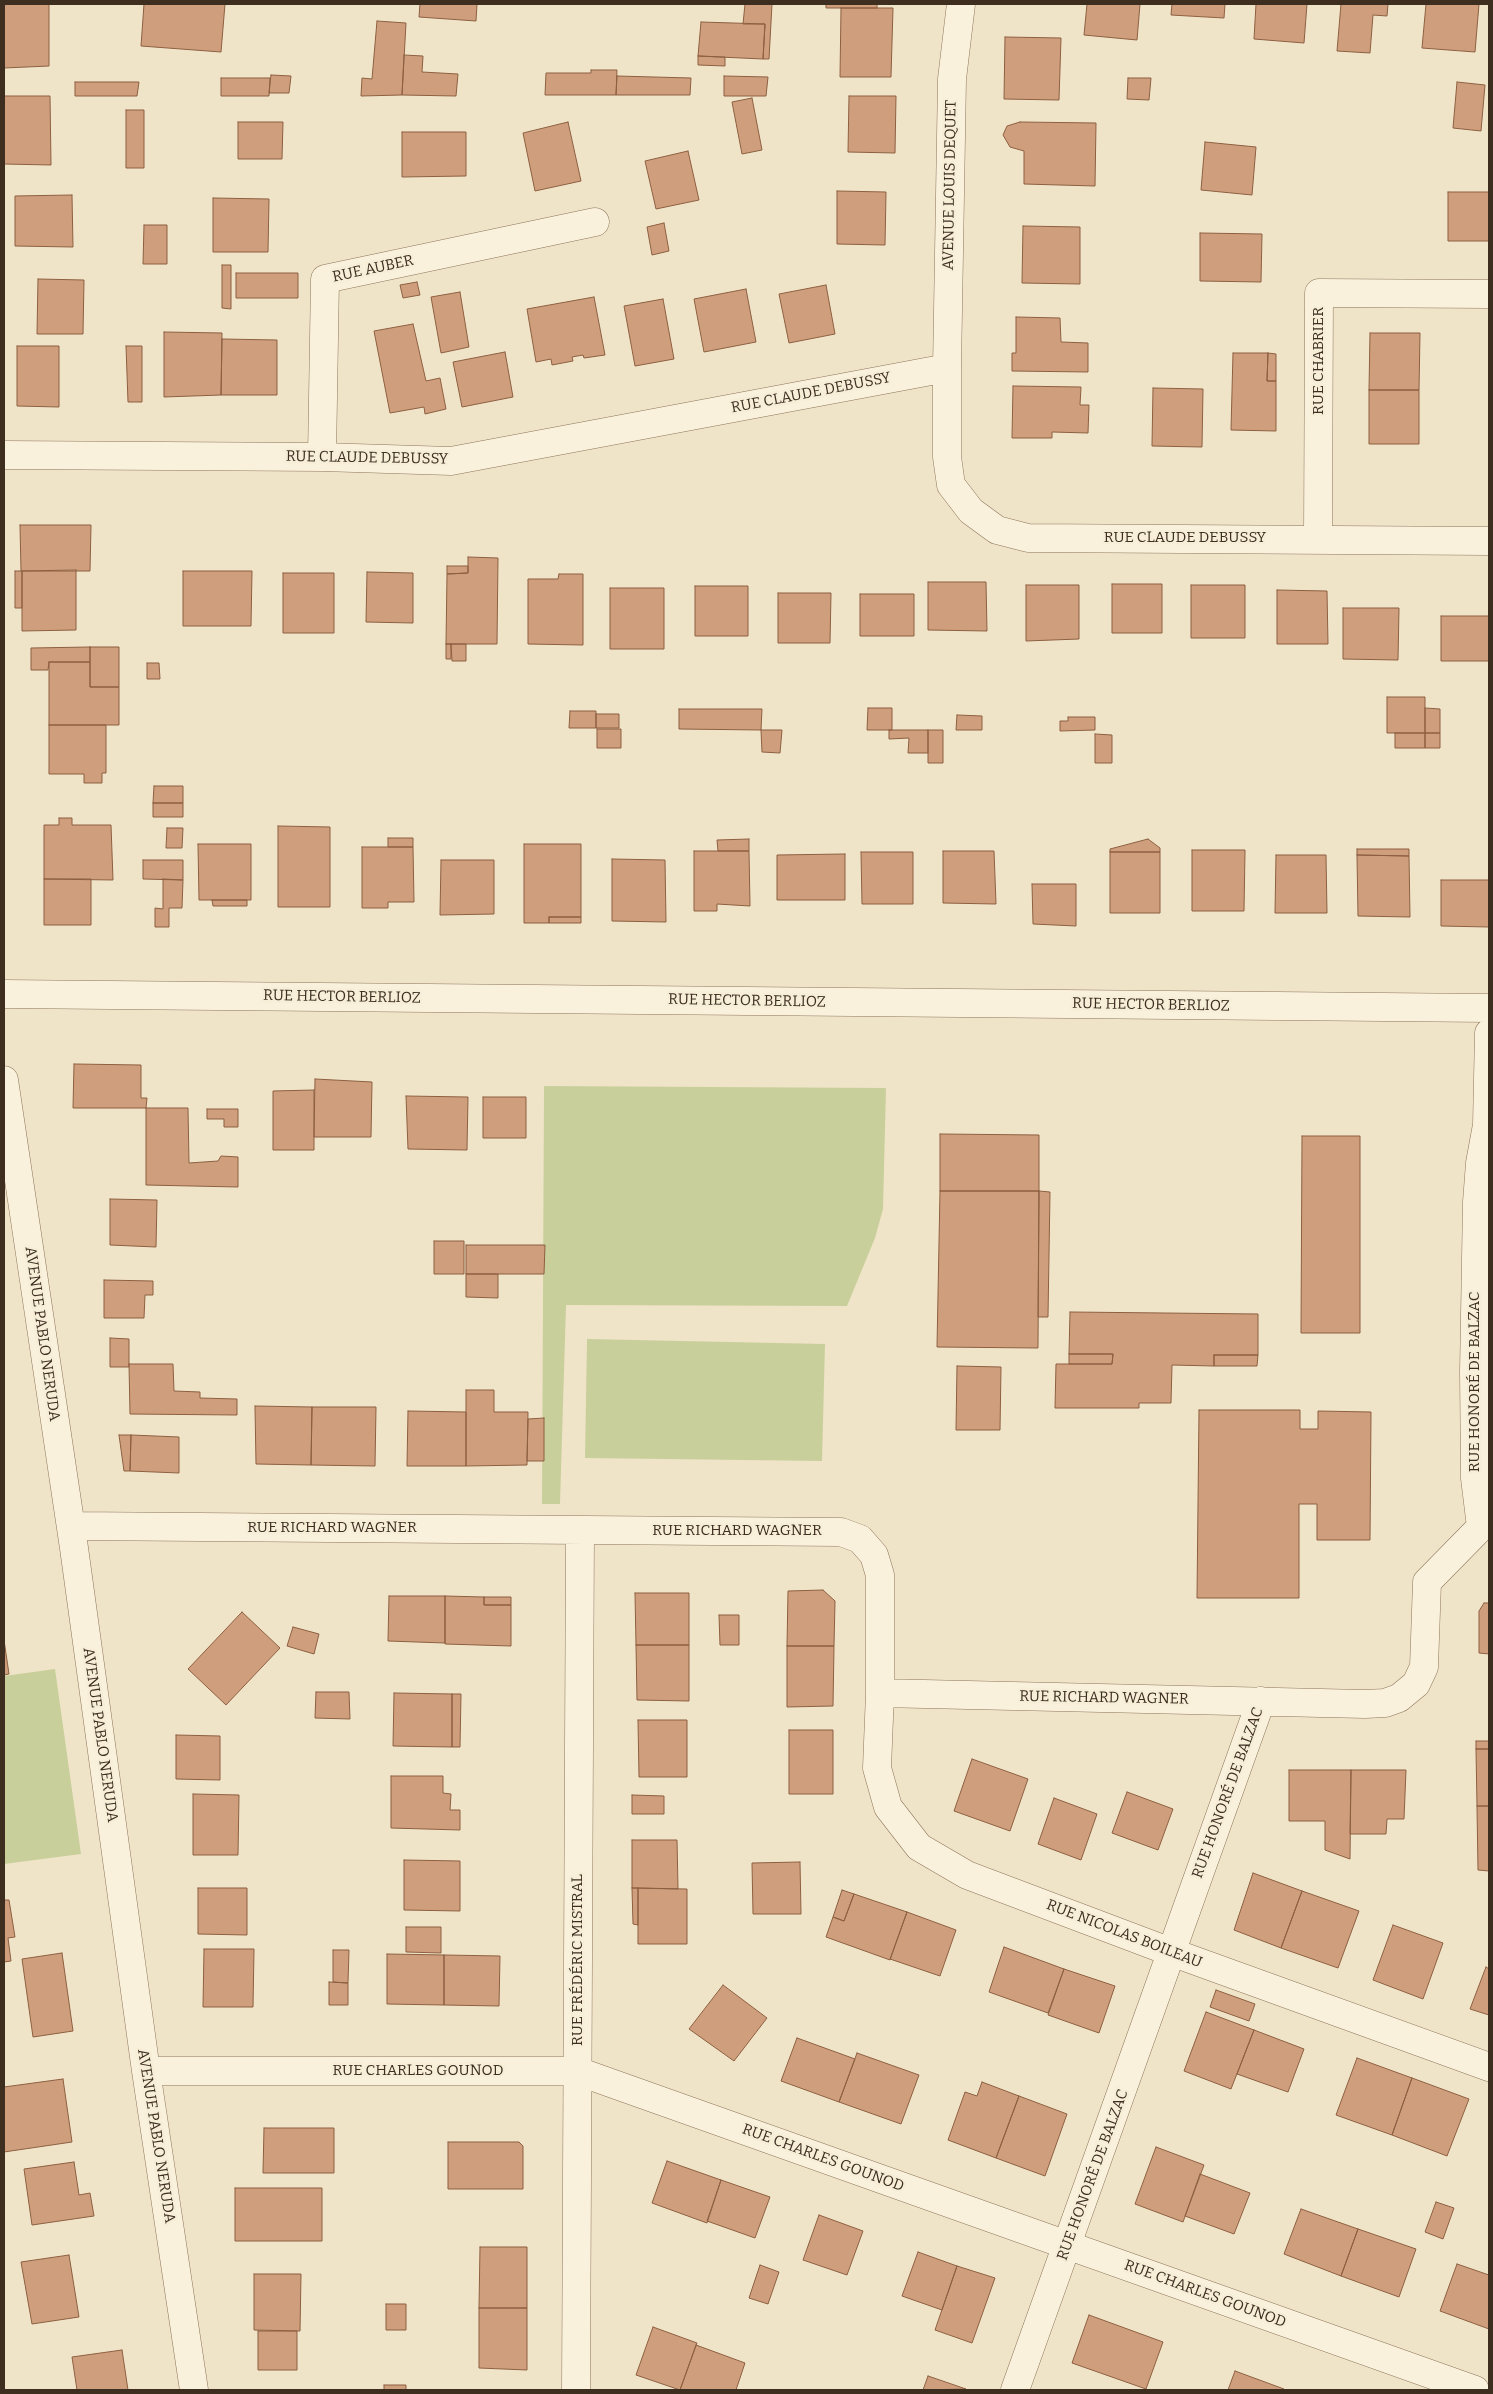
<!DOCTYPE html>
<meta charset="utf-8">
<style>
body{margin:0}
#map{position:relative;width:1493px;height:2394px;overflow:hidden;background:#f0e4c8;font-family:Bitter,serif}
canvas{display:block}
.frame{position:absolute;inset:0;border:5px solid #3d2e20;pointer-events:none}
</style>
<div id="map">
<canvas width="1493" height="2394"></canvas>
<div class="frame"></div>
</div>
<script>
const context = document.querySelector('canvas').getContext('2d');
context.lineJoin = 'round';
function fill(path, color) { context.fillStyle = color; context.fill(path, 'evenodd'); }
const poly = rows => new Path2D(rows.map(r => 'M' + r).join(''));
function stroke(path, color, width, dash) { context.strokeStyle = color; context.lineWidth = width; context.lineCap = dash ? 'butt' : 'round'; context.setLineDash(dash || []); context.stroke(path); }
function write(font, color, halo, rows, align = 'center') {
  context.font = font + ' Bitter,serif'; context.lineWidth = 5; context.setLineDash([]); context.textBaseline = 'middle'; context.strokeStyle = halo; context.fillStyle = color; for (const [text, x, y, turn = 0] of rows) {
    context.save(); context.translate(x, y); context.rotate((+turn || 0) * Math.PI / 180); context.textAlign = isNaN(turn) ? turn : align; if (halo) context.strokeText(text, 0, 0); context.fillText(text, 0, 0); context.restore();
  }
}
const green = poly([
 [544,1086,886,1088,883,1209,875,1238,847,1306,566,1305,560,1504,542,1504],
 [587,1339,825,1344,822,1461,585,1458],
 [55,1669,81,1854,4,1864,4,1676]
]);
const building = poly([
 [4,4,49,4,49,66,4,68,4,4],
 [144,4,225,4,221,52,141,46,144,4],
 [420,4,477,4,476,21,419,17,420,4],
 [745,4,772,4,769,59,763,59,765,24,743,24,745,4],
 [826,4,877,4,877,8,826,8,826,4],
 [1087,4,1140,4,1137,40,1084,35,1087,4],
 [1172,4,1225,4,1224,18,1171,15,1172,4],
 [1256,4,1307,4,1304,43,1254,39,1256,4],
 [1341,4,1388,4,1387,16,1373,15,1370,53,1337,51,1341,4],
 [1426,4,1479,4,1475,52,1422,48,1426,4],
 [841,8,893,8,891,77,840,77,841,8],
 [377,21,406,23,402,95,361,96,362,78,372,79,377,21],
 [701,22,765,24,763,59,698,56,701,22],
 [1005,37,1061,38,1059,100,1004,99,1005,37],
 [404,55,423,56,422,72,458,74,456,96,402,95,404,55],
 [698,56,725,57,725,66,698,65,698,56],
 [591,70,617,70,616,95,545,95,546,73,591,73,591,70],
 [271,75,291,76,289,93,269,93,271,75],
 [617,76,691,78,690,95,616,95,617,76],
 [724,76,768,77,766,96,724,96,724,76],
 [221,78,270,78,269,96,221,96,221,78],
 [1128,78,1151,78,1149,100,1127,99,1128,78],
 [75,82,139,82,137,96,75,96,75,82],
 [1457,82,1485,85,1481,131,1453,128,1457,82],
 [4,96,50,96,51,165,4,164,4,96],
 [849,96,896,96,895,153,848,152,849,96],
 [752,98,762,150,742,154,732,102,752,98],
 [126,110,144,110,144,168,126,168,126,110],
 [238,122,283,122,282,159,238,159,238,122],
 [568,122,581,181,535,191,523,133,568,122],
 [1020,122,1096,123,1095,186,1024,184,1024,151,1010,147,1003,135,1007,126,1020,122],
 [402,132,466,132,466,176,402,177,402,132],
 [1205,142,1256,147,1252,195,1201,190,1205,142],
 [688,151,699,200,656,209,645,161,688,151],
 [837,191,886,192,885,245,837,244,837,191],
 [1448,192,1489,192,1489,241,1448,241,1448,192],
 [72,195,73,247,15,246,15,196,72,195],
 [213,198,269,199,268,252,213,252,213,198],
 [664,223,669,251,652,255,647,227,664,223],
 [144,225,167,225,167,264,143,264,144,225],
 [1023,226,1080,227,1080,284,1022,283,1023,226],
 [1200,233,1262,234,1261,282,1200,281,1200,233],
 [222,265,231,265,231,309,222,308,222,265],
 [236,273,298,273,298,298,236,298,236,273],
 [38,279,84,280,83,334,37,334,38,279],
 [417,282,420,295,403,298,400,285,417,282],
 [826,285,835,334,789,343,779,294,826,285],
 [746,289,756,342,704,352,694,299,746,289],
 [460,292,469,347,441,353,431,297,460,292],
 [594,297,605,355,584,358,583,355,572,357,573,361,552,365,551,359,536,362,527,309,594,297],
 [663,299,674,359,635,366,624,306,663,299],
 [1016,317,1060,318,1061,342,1088,343,1088,372,1012,371,1012,353,1016,353,1016,317],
 [413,324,426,381,440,378,446,409,425,414,424,407,390,413,374,331,413,324],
 [164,332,222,333,221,395,164,397,164,332],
 [1370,333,1420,333,1419,390,1369,390,1370,333],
 [222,339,277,340,277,395,221,395,222,339],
 [17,346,59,346,59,407,17,406,17,346],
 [126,346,142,346,142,402,128,402,126,346],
 [505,352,513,397,462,407,453,362,505,352],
 [1233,353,1268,353,1267,381,1276,381,1276,431,1231,430,1233,353],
 [1268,353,1276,354,1276,381,1267,381,1268,353],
 [1013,386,1081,387,1080,405,1089,405,1088,433,1052,432,1052,438,1012,438,1013,386],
 [1153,388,1203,389,1202,447,1152,446,1153,388],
 [1369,390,1419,390,1419,444,1369,444,1369,390],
 [20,525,91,525,90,571,21,571,20,525],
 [468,557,498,558,497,644,446,644,447,574,468,573,468,557],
 [447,566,468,566,468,573,447,574,447,566],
 [76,570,76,630,22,631,22,571,76,570],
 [15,571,22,571,22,608,15,608,15,571],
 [183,571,252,571,251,626,183,626,183,571],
 [367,572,413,573,413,623,366,622,367,572],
 [283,573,334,573,334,633,283,633,283,573],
 [559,574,583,574,583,645,528,644,528,579,558,579,559,574],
 [928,582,986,582,987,631,928,630,928,582],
 [1112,584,1162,584,1162,633,1112,633,1112,584],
 [1026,585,1079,585,1079,639,1026,641,1026,585],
 [1191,585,1245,585,1245,638,1191,638,1191,585],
 [695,586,748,586,748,636,695,636,695,586],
 [610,588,664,588,664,649,610,649,610,588],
 [1277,590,1327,591,1328,644,1277,644,1277,590],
 [778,593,831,593,830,643,778,643,778,593],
 [860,594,914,594,914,636,860,636,860,594],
 [1343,608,1399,608,1398,660,1343,659,1343,608],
 [1441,616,1489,616,1489,661,1441,661,1441,616],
 [446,644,451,644,451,659,446,659,446,644],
 [451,644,466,644,466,661,452,661,451,644],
 [90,647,119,647,119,687,90,687,90,647],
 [90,647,90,662,49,662,48,670,31,670,31,648,90,647],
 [49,662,90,662,90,687,119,687,119,725,49,725,49,662],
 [147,663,159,663,160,679,147,679,147,663],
 [1387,697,1425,697,1425,733,1387,733,1387,697],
 [868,708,892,708,892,730,867,730,868,708],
 [1425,708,1440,709,1440,733,1425,733,1425,708],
 [679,709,762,709,761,730,679,729,679,709],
 [570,711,596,711,596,728,569,728,570,711],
 [596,714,619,714,619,728,596,728,596,714],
 [957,715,982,716,982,730,956,730,957,715],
 [1068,717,1095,717,1095,730,1060,731,1060,721,1068,721,1068,717],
 [49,725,106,725,106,773,102,773,102,783,84,783,84,774,49,774,49,725],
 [597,729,621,729,621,748,597,748,597,729],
 [761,730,782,730,780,753,762,752,761,730],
 [889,730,928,730,928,753,908,753,909,738,889,739,889,730],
 [928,730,943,730,943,763,928,763,928,730],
 [1395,733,1425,733,1425,748,1395,748,1395,733],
 [1425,733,1440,733,1440,748,1425,748,1425,733],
 [1095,734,1112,735,1112,763,1095,763,1095,734],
 [154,786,183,786,183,803,153,803,154,786],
 [153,803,183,803,183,817,153,817,153,803],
 [59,818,72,818,72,825,111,825,113,880,44,879,44,825,59,825,59,818],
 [278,826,330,827,330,907,278,907,278,826],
 [167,828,183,828,182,848,166,848,167,828],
 [388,838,413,838,413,847,388,847,388,838],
 [749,839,749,851,718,851,717,840,749,839],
 [1148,839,1160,848,1160,852,1110,852,1110,849,1148,839],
 [198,844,251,844,251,900,199,900,198,844],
 [524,844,581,844,581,917,549,917,549,923,524,923,524,844],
 [362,847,413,847,414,902,388,902,388,908,362,908,362,847],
 [1357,849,1409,849,1409,856,1357,855,1357,849],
 [1192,850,1245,850,1244,911,1192,911,1192,850],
 [694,851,749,851,750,906,717,904,717,911,694,911,694,851],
 [943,851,994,851,996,904,943,903,943,851],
 [861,852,913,852,913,904,862,904,861,852],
 [1110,852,1160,852,1160,913,1110,913,1110,852],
 [845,854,845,900,777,900,777,855,845,854],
 [1276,855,1326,855,1327,913,1275,913,1276,855],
 [1357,855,1409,856,1410,917,1358,916,1357,855],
 [612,859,665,860,666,922,612,921,612,859],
 [143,860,183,860,183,880,143,879,143,860],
 [441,860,494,860,494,914,440,915,441,860],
 [44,879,91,879,91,925,44,925,44,879],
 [163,879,183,880,182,908,169,908,169,927,155,927,155,908,163,909,163,879],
 [1441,880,1489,880,1489,927,1441,926,1441,880],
 [1032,884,1076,884,1076,926,1033,924,1032,884],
 [212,900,247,900,247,906,213,906,212,900],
 [549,917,581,917,581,923,549,923,549,917],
 [74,1064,141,1065,141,1098,147,1098,146,1108,73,1108,74,1064],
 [315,1079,372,1082,371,1137,314,1137,315,1079],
 [314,1090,314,1150,273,1150,273,1091,314,1090],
 [406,1096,468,1097,467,1150,408,1149,406,1096],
 [483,1097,526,1097,526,1138,483,1138,483,1097],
 [146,1108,188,1108,189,1163,218,1161,221,1156,238,1157,238,1187,146,1185,146,1108],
 [207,1109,238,1109,238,1127,224,1127,224,1119,207,1119,207,1109],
 [940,1134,1039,1135,1039,1191,940,1191,940,1134],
 [1302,1136,1360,1136,1360,1333,1301,1333,1302,1136],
 [940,1191,1039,1191,1038,1348,937,1347,940,1191],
 [1039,1191,1050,1192,1048,1317,1038,1317,1039,1191],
 [110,1199,157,1200,156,1247,110,1245,110,1199],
 [434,1241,464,1241,464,1274,434,1274,434,1241],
 [466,1245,545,1245,544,1274,466,1274,466,1245],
 [466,1274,498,1274,498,1298,466,1297,466,1274],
 [104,1280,153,1281,153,1295,145,1295,144,1318,104,1318,104,1280],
 [1070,1312,1258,1314,1258,1355,1214,1355,1214,1366,1172,1365,1171,1403,1139,1403,1139,1408,1055,1408,1056,1364,1112,1364,1113,1354,1069,1354,1070,1312],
 [110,1338,129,1339,129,1367,110,1367,110,1338],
 [1069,1354,1113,1354,1112,1364,1069,1364,1069,1354],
 [1214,1355,1258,1355,1257,1366,1214,1366,1214,1355],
 [129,1364,173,1364,174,1391,200,1392,200,1398,237,1399,237,1415,130,1414,129,1364],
 [957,1366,1001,1367,1000,1430,956,1430,957,1366],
 [466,1390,494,1390,494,1412,528,1412,527,1465,466,1466,466,1390],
 [255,1406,312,1407,311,1465,256,1464,255,1406],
 [312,1407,376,1407,375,1466,311,1465,312,1407],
 [1199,1410,1300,1410,1300,1429,1318,1429,1318,1411,1371,1412,1370,1540,1317,1540,1317,1504,1299,1504,1299,1598,1197,1598,1199,1410],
 [408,1411,466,1412,466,1466,407,1466,408,1411],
 [544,1418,544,1461,527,1461,528,1419,544,1418],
 [119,1435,131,1435,130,1471,124,1471,119,1435],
 [131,1435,179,1437,179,1473,130,1471,131,1435],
 [823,1590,835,1601,834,1646,787,1646,788,1591,823,1590],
 [635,1593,689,1593,689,1645,636,1645,635,1593],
 [389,1596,445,1596,445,1643,388,1641,389,1596],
 [445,1596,484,1597,484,1605,511,1605,511,1646,445,1644,445,1596],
 [484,1597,511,1597,511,1605,484,1605,484,1597],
 [1484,1603,1489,1603,1489,1654,1479,1653,1479,1611,1484,1603],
 [242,1612,280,1648,226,1705,188,1669,242,1612],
 [719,1615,739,1615,739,1645,720,1645,719,1615],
 [293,1627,319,1634,314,1654,287,1646,293,1627],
 [4,1640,9,1674,4,1675,4,1640],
 [636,1645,689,1645,689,1701,637,1700,636,1645],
 [787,1646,834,1646,833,1706,787,1707,787,1646],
 [316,1692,349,1692,350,1719,315,1718,316,1692],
 [394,1693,452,1694,452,1747,393,1746,394,1693],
 [452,1694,461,1694,460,1747,452,1747,452,1694],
 [638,1720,687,1720,687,1777,639,1777,638,1720],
 [789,1730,833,1730,833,1794,789,1794,789,1730],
 [176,1735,220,1736,220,1780,176,1779,176,1735],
 [1476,1741,1489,1741,1489,1749,1476,1749,1476,1741],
 [1476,1749,1489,1749,1489,1806,1477,1806,1476,1749],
 [972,1759,1028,1779,1010,1831,954,1811,972,1759],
 [1289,1770,1351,1770,1350,1859,1325,1850,1325,1821,1289,1821,1289,1770],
 [1351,1770,1406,1770,1404,1819,1387,1819,1386,1834,1350,1834,1351,1770],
 [391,1776,443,1776,443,1793,451,1794,450,1810,460,1810,460,1830,391,1828,391,1776],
 [1127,1792,1173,1809,1158,1850,1112,1833,1127,1792],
 [193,1794,239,1795,238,1855,193,1855,193,1794],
 [632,1795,664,1796,664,1814,632,1814,632,1795],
 [1054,1798,1097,1814,1081,1860,1038,1844,1054,1798],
 [1477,1806,1489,1806,1489,1871,1478,1870,1477,1806],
 [632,1840,677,1840,678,1889,632,1888,632,1840],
 [404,1860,460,1861,460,1911,404,1910,404,1860],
 [800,1862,801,1914,753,1914,752,1863,800,1862],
 [1253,1873,1302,1891,1281,1948,1234,1930,1253,1873],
 [198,1888,247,1888,247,1935,198,1934,198,1888],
 [632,1888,638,1888,638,1925,633,1924,632,1888],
 [638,1888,687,1889,687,1944,638,1944,638,1888],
 [842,1890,854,1894,844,1921,833,1917,842,1890],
 [1302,1891,1359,1911,1338,1968,1281,1948,1302,1891],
 [854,1894,907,1912,890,1960,826,1937,833,1917,844,1921,854,1894],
 [4,1900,9,1900,15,1937,8,1938,11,1961,4,1962,4,1900],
 [907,1912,956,1930,940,1976,890,1959,907,1912],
 [1393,1925,1443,1943,1423,1999,1373,1980,1393,1925],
 [406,1927,441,1927,441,1953,406,1952,406,1927],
 [1004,1947,1064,1969,1048,2013,989,1992,1004,1947],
 [204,1949,254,1949,253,2007,203,2007,204,1949],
 [333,1950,349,1950,348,1983,333,1982,333,1950],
 [62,1953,73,2031,33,2037,22,1959,62,1953],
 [387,1954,444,1955,444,2005,387,2004,387,1954],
 [444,1955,500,1956,499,2006,444,2005,444,1955],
 [1486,1967,1489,1969,1489,2015,1470,2009,1486,1967],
 [1064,1969,1115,1986,1099,2033,1048,2015,1064,1969],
 [329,1982,348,1983,348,2005,329,2005,329,1982],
 [723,1985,767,2018,734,2061,689,2029,723,1985],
 [1216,1990,1255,2004,1249,2021,1210,2007,1216,1990],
 [1206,2012,1254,2030,1231,2089,1184,2071,1206,2012],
 [1254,2030,1304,2049,1288,2092,1237,2074,1254,2030],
 [797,2038,855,2059,839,2102,781,2081,797,2038],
 [857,2053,919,2075,901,2124,839,2102,857,2053],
 [1357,2058,1412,2078,1392,2135,1336,2115,1357,2058],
 [1412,2078,1469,2099,1447,2156,1392,2135,1412,2078],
 [63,2079,72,2142,4,2152,4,2087,63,2079],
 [982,2082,1019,2096,996,2158,948,2140,965,2092,977,2096,982,2082],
 [1019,2096,1067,2114,1045,2176,996,2158,1019,2096],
 [264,2128,334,2128,334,2173,263,2173,264,2128],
 [448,2142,519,2142,523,2146,523,2189,448,2189,448,2142],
 [1156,2147,1204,2165,1183,2222,1135,2204,1156,2147],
 [667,2161,721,2180,707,2223,652,2203,667,2161],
 [74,2162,79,2195,90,2193,94,2216,32,2225,24,2169,74,2162],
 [1200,2174,1250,2193,1234,2234,1185,2216,1200,2174],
 [721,2180,770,2197,755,2238,707,2221,721,2180],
 [235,2188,322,2188,322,2241,235,2241,235,2188],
 [1436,2202,1454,2208,1443,2239,1425,2232,1436,2202],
 [1301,2209,1358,2229,1341,2276,1284,2254,1301,2209],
 [819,2215,863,2231,847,2275,803,2260,819,2215],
 [1358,2229,1416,2249,1399,2297,1341,2276,1358,2229],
 [480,2247,527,2247,527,2308,479,2308,480,2247],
 [918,2252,957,2266,942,2310,902,2296,918,2252],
 [69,2255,79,2317,32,2324,21,2262,69,2255],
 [1457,2264,1489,2275,1489,2329,1440,2311,1457,2264],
 [760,2265,779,2272,768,2304,749,2298,760,2265],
 [957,2266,995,2278,972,2343,935,2330,957,2266],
 [254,2274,301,2274,300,2331,254,2330,254,2274],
 [386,2304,406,2304,406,2330,386,2330,386,2304],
 [479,2308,527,2308,527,2370,479,2368,479,2308],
 [1089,2315,1163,2342,1146,2389,1072,2363,1089,2315],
 [653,2327,697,2343,680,2390,636,2375,653,2327],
 [258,2331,297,2331,297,2370,258,2370,258,2331],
 [696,2345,745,2363,736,2390,680,2390,696,2345],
 [122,2350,128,2390,77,2390,72,2357,122,2350],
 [1235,2371,1284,2389,1284,2390,1228,2390,1235,2371],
 [928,2376,966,2389,923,2390,928,2376],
 [384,2385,406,2385,406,2390,384,2390,384,2385]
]);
const minor = poly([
 [947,368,952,79,961,4],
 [4,455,322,457,451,461,947,368,947,457,951,485,971,511,997,530,1028,538,1489,541],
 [322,457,325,279,595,222],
 [1318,538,1319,293,1489,294],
 [4,994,1489,1008],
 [4,1080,74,1548,146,2071,194,2390],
 [71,1526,841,1532,860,1539,874,1555,880,1575,880,1693,1365,1704,1385,1703,1399,1698,1416,1684,1424,1667,1427,1582,1481,1527],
 [1481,1527,1475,1478,1474,1372,1477,1202,1480,1163,1487,1125,1489,1033],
 [880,1693,877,1768,888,1807,919,1847,967,1875,1171,1952,1489,2067],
 [146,2071,577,2071,1475,2390],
 [576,2390,580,1530],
 [1015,2390,1261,1701]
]);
const streetNames = [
 ["AVENUE LOUIS DEQUET",950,185,-89],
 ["RUE AUBER",373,269,-12],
 ["RUE CHABRIER",1319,361,-90],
 ["RUE CLAUDE DEBUSSY",811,393,-11],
 ["RUE CLAUDE DEBUSSY",367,458,1],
 ["RUE CLAUDE DEBUSSY",1185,538],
 ["RUE HECTOR BERLIOZ",342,997,1],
 ["RUE HECTOR BERLIOZ",747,1001,1],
 ["RUE HECTOR BERLIOZ",1151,1005,1],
 ["AVENUE PABLO NERUDA",42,1334,82],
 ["RUE HONORÉ DE BALZAC",1475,1382,-90],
 ["RUE RICHARD WAGNER",332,1528],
 ["RUE RICHARD WAGNER",737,1531],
 ["RUE RICHARD WAGNER",1104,1698,1],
 ["AVENUE PABLO NERUDA",100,1735,82],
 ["RUE HONORÉ DE BALZAC",1228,1793,-70],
 ["RUE NICOLAS BOILEAU",1124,1934,21],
 ["RUE FRÉDÉRIC MISTRAL",578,1960,-90],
 ["RUE CHARLES GOUNOD",418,2071],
 ["AVENUE PABLO NERUDA",156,2136,81],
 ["RUE CHARLES GOUNOD",823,2158,20],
 ["RUE HONORÉ DE BALZAC",1093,2175,-70],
 ["RUE CHARLES GOUNOD",1205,2294,20]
];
fill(green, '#c9cf9b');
fill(building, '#cf9f7d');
stroke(building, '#8d5f41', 1);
stroke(minor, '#8d765c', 29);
stroke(minor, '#faf1dc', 28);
write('15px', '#3d2e20', '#f7eed8', streetNames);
</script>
